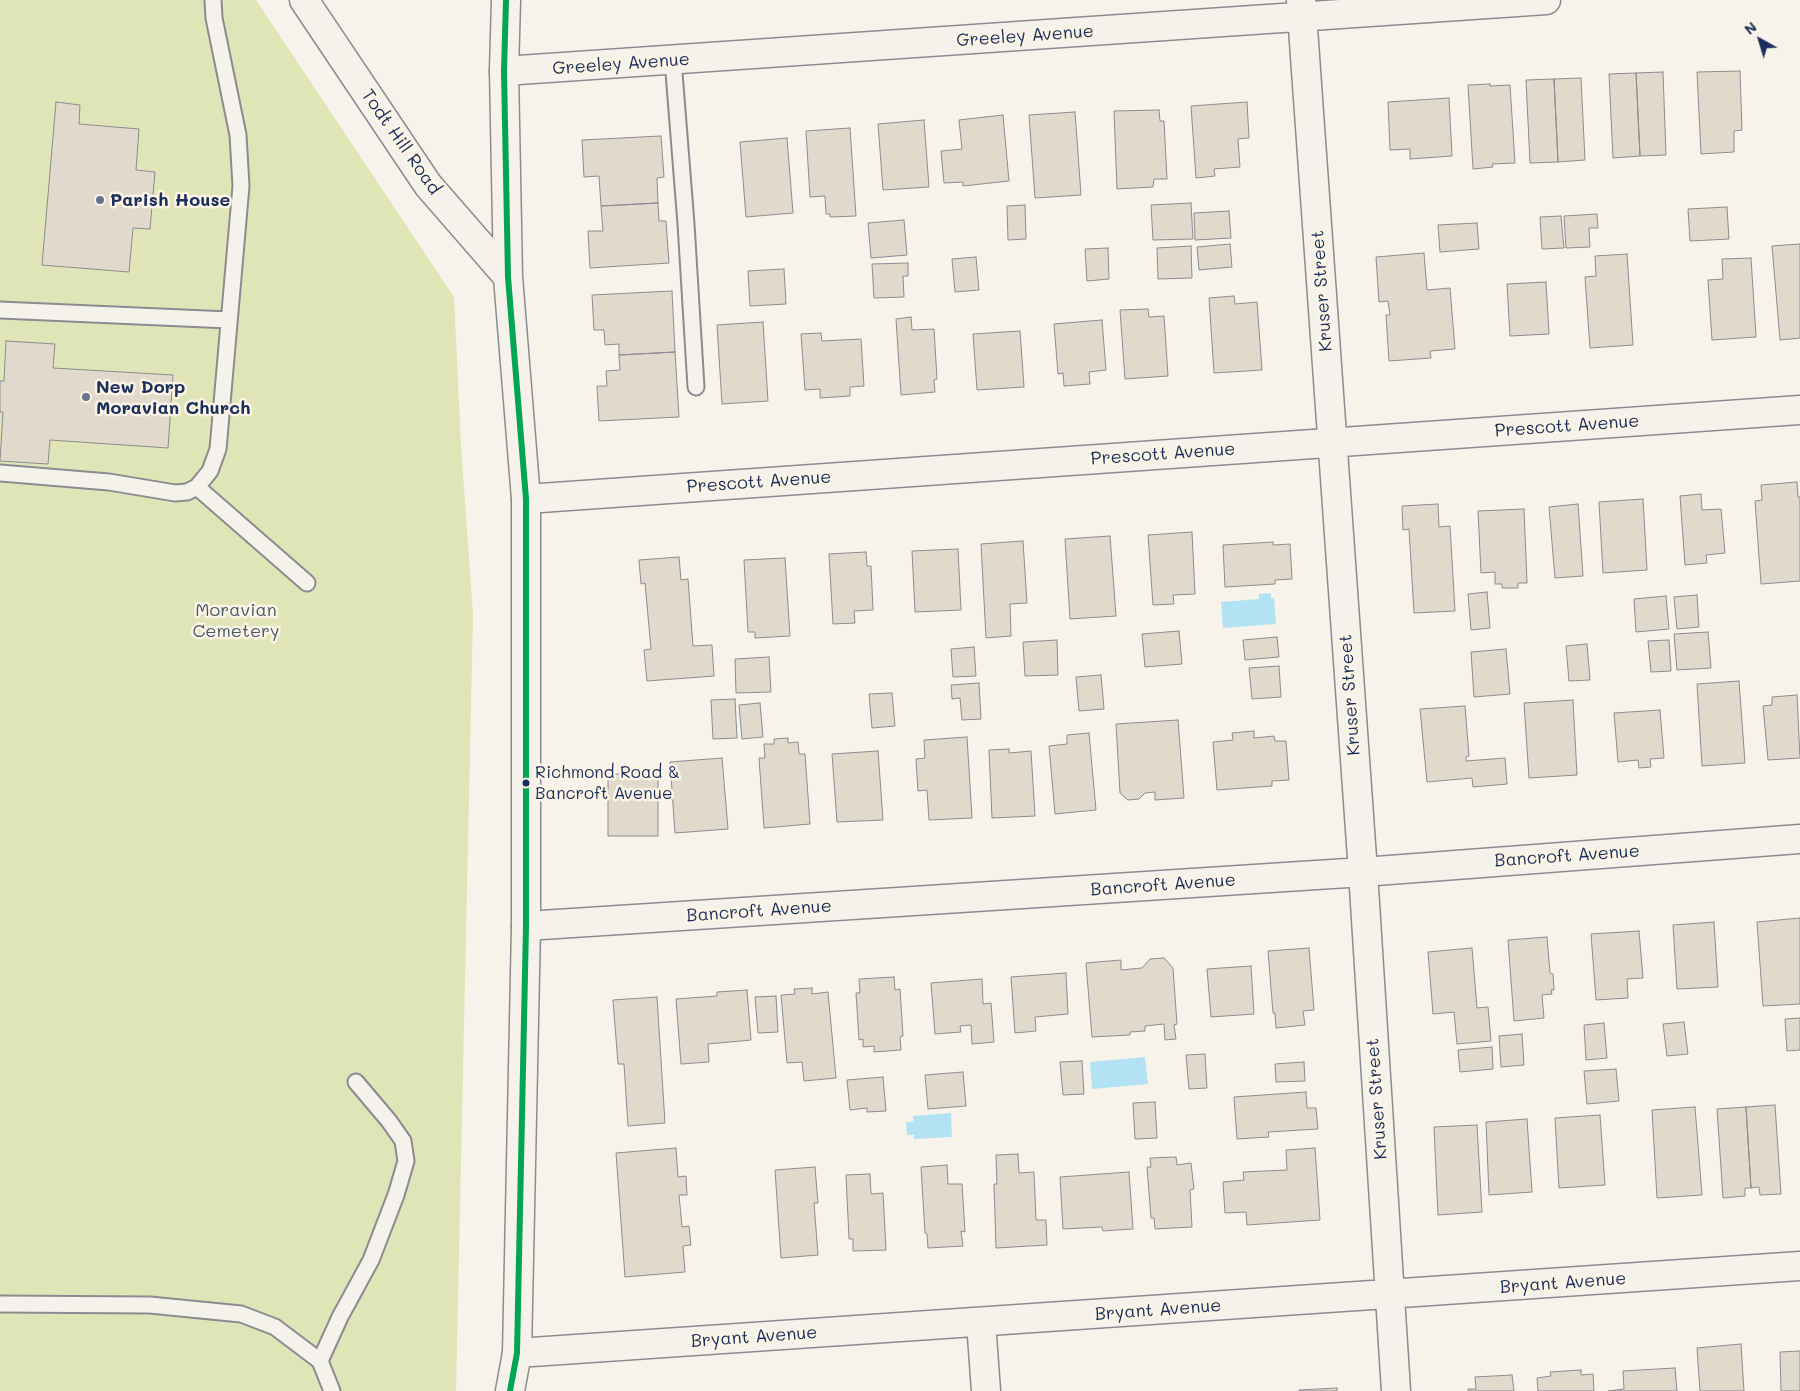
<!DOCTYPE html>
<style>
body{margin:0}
#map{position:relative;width:1800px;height:1391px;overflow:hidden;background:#f7f3ea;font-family:Mali,sans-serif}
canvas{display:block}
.north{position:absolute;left:1735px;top:15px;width:50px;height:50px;-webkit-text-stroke:4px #fcf5e5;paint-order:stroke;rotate:321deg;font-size:14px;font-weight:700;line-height:20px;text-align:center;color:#1b2f5e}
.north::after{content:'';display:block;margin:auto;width:18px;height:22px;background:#1b2f5e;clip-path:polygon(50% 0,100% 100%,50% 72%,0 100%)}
</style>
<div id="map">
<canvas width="1800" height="1391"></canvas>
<div class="north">N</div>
</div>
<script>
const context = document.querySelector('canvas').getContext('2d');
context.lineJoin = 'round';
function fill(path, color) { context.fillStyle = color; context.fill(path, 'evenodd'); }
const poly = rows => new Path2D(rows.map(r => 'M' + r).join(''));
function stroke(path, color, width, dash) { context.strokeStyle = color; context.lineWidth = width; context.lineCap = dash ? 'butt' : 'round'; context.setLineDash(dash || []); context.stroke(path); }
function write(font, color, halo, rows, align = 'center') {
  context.font = font + ' Mali,sans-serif'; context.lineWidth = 5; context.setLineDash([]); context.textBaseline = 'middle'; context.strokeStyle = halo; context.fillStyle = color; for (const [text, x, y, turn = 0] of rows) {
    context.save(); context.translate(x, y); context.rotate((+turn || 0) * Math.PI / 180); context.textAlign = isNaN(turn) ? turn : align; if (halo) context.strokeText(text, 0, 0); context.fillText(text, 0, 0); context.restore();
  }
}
const green = poly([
 [0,0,256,0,454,297,461,445,473,615,456,1391,0,1391]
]);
const water = poly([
 [1271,593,1271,598,1274,598,1276,624,1223,628,1221,602,1259,599,1259,594],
 [1145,1057,1148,1084,1092,1089,1090,1062],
 [951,1113,952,1137,914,1139,914,1135,907,1135,906,1122,913,1122,913,1116]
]);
const building = poly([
 [1740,71,1742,130,1734,131,1734,152,1701,154,1697,72,1740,71],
 [1663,72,1666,155,1640,156,1636,73,1663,72],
 [1636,73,1640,156,1613,158,1609,74,1636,73],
 [1581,78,1585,160,1558,162,1554,79,1581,78],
 [1554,79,1558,162,1530,163,1526,80,1554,79],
 [1490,84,1490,86,1510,85,1515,163,1492,164,1493,167,1473,169,1468,85,1490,84],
 [1449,98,1452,156,1410,159,1410,149,1390,150,1388,102,1449,98],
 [56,102,80,105,79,124,139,129,136,170,155,172,150,229,133,228,129,272,42,265,56,102],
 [1247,102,1249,138,1238,139,1240,167,1214,169,1215,176,1196,178,1191,106,1247,102],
 [1159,110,1160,121,1164,121,1167,179,1154,179,1153,187,1117,189,1114,111,1159,110],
 [1075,112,1081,195,1035,198,1029,115,1075,112],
 [1003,115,1009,181,963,186,963,182,944,183,941,151,962,149,959,120,1003,115],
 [924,120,929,187,883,190,878,124,924,120],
 [850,128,856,216,830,217,830,214,826,214,825,196,810,197,806,131,850,128],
 [661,136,664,177,657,178,658,203,601,206,599,176,584,177,582,140,661,136],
 [787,138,793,213,746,217,740,142,787,138],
 [658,203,659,221,666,221,669,263,590,268,588,231,603,231,601,206,658,203],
 [1191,203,1193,239,1153,240,1151,205,1191,203],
 [1025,205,1026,239,1008,240,1007,206,1025,205],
 [1727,207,1729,239,1690,241,1688,209,1727,207],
 [1229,211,1231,238,1195,240,1194,213,1229,211],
 [1597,214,1598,228,1589,228,1590,247,1566,248,1564,216,1597,214],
 [1561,216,1564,248,1542,249,1540,217,1561,216],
 [904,220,907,255,871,258,868,223,904,220],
 [1477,223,1479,249,1440,252,1438,225,1477,223],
 [1230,244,1232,267,1199,270,1197,247,1230,244],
 [1800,244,1800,338,1780,340,1772,246,1800,244],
 [1191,246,1192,278,1158,279,1157,248,1191,246],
 [1108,248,1109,279,1087,281,1085,249,1108,248],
 [1424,253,1427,290,1450,288,1455,349,1430,351,1431,358,1389,361,1386,315,1390,315,1388,301,1379,302,1376,257,1424,253],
 [1627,254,1633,345,1590,348,1585,277,1596,276,1595,256,1627,254],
 [976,257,979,290,955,292,952,259,976,257],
 [1751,258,1756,337,1712,340,1708,280,1723,279,1722,259,1751,258],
 [908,263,908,276,903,276,904,297,874,298,872,264,908,263],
 [784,269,786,304,750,306,748,271,784,269],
 [1546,282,1549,334,1510,336,1507,284,1546,282],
 [672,291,675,352,619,355,619,344,605,345,604,330,594,330,592,295,672,291],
 [1234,296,1235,304,1257,302,1262,370,1214,373,1209,298,1234,296],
 [1148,309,1149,317,1164,316,1168,376,1125,379,1120,310,1148,309],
 [911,317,912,330,934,329,937,379,934,380,935,392,901,395,896,319,911,317],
 [1102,320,1106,370,1089,372,1090,384,1064,386,1063,373,1058,374,1054,324,1102,320],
 [763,322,768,401,722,404,717,325,763,322],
 [1020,331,1024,387,977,390,973,334,1020,331],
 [821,333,822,341,861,339,864,386,850,387,850,396,820,398,820,389,805,390,801,334,821,333],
 [6,341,55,344,53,368,173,375,168,448,50,440,48,464,0,461,3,412,0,412,0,381,4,381,6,341],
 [675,352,679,417,599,421,597,386,607,386,606,371,620,370,619,355,675,352],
 [1797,482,1798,497,1800,497,1800,581,1761,584,1755,501,1762,500,1761,485,1797,482],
 [1701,494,1702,510,1721,509,1725,553,1706,555,1707,563,1685,565,1680,496,1701,494],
 [1643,499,1647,570,1603,573,1599,502,1643,499],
 [1438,504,1439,527,1450,526,1455,611,1414,613,1409,529,1403,530,1402,506,1438,504],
 [1578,504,1583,576,1555,578,1549,507,1578,504],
 [1524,509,1527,583,1518,583,1518,588,1502,588,1502,584,1495,584,1495,572,1481,573,1478,511,1524,509],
 [1192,532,1195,594,1173,595,1174,604,1153,605,1148,535,1192,532],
 [1110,536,1116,616,1070,619,1065,539,1110,536],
 [1023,541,1027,603,1010,604,1011,636,986,638,981,544,1023,541],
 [1273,542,1273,545,1290,544,1292,579,1275,580,1275,584,1225,587,1223,545,1273,542],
 [958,549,961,610,915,612,912,551,958,549],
 [866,552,867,566,871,566,873,610,854,611,855,623,833,624,829,554,866,552],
 [679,557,681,580,688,579,693,646,712,645,714,676,647,681,644,650,651,649,645,583,641,584,639,560,679,557],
 [785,558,790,636,755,638,755,632,748,632,744,560,785,558],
 [1487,592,1490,628,1471,630,1468,594,1487,592],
 [1697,595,1699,627,1677,629,1674,597,1697,595],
 [1666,596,1669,629,1636,632,1634,599,1666,596],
 [1179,631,1182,664,1145,667,1142,634,1179,631],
 [1708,632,1711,668,1677,670,1674,634,1708,632],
 [1277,637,1279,657,1245,660,1243,640,1277,637],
 [1057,640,1058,675,1025,676,1023,642,1057,640],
 [1669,640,1671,671,1651,672,1648,641,1669,640],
 [1587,644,1590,680,1569,681,1566,646,1587,644],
 [974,647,976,676,953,677,951,649,974,647],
 [1506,649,1510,694,1474,697,1471,652,1506,649],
 [769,657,771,692,736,693,735,659,769,657],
 [1279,666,1281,697,1252,699,1249,668,1279,666],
 [1101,675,1104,709,1079,711,1076,677,1101,675],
 [1739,681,1745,763,1702,766,1697,684,1739,681],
 [979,683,981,719,962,720,960,698,952,699,951,685,979,683],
 [892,693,895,726,872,728,869,694,892,693],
 [1797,695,1800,758,1768,760,1763,706,1772,705,1772,697,1797,695],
 [735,699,737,738,713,739,711,700,735,699],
 [1573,700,1577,775,1529,778,1524,703,1573,700],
 [760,703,763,737,742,739,739,705,760,703],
 [1465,706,1469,756,1466,757,1466,761,1505,758,1507,784,1473,787,1472,778,1427,782,1420,709,1465,706],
 [1660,710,1664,758,1650,759,1651,767,1639,768,1638,760,1618,762,1614,713,1660,710],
 [1178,720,1184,798,1155,800,1155,792,1145,793,1139,799,1128,800,1120,793,1116,724,1178,720],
 [1254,731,1254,738,1274,736,1275,741,1286,741,1289,780,1272,781,1272,786,1217,790,1213,742,1233,740,1232,733,1254,731],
 [1089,733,1096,810,1055,814,1049,746,1067,744,1067,735,1089,733],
 [967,737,972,818,929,820,927,790,918,791,916,759,925,758,924,740,967,737],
 [788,738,788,743,798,742,799,754,805,754,810,824,764,828,759,758,765,758,764,744,774,744,774,739,788,738],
 [1009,749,1009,753,1031,751,1035,816,992,818,989,750,1009,749],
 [878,751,883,820,837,822,832,754,878,751],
 [722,758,728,829,675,833,670,762,722,758],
 [608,774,658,774,658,836,608,836,608,774],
 [1800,918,1800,1004,1763,1006,1757,922,1800,918],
 [1714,922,1718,987,1677,989,1673,925,1714,922],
 [1639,931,1643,978,1627,979,1628,998,1596,1000,1591,934,1639,931],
 [1547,937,1550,973,1553,974,1554,990,1551,990,1552,994,1542,995,1544,1018,1514,1021,1508,940,1547,937],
 [1309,948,1314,1010,1303,1011,1305,1025,1276,1028,1275,1013,1273,1013,1268,951,1309,948],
 [1472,948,1477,1008,1488,1007,1491,1041,1457,1044,1454,1012,1433,1014,1428,952,1472,948],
 [1164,958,1173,968,1177,1024,1174,1025,1176,1039,1165,1040,1164,1024,1145,1026,1145,1031,1130,1032,1130,1035,1092,1037,1086,963,1121,960,1121,970,1142,968,1150,959,1164,958],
 [1251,966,1254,1014,1211,1017,1207,969,1251,966],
 [1066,973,1068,1014,1035,1017,1036,1031,1015,1033,1011,977,1066,973],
 [894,977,895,990,900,989,903,1036,900,1037,901,1050,874,1052,874,1046,863,1047,863,1039,859,1040,856,993,860,993,859,979,894,977],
 [982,979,983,1004,991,1003,994,1042,972,1044,971,1025,960,1026,961,1032,935,1034,931,983,982,979],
 [812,988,812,994,828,992,836,1078,804,1081,802,1062,787,1063,781,995,795,994,794,989,812,988],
 [747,990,751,1040,708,1044,709,1062,681,1064,676,999,717,996,717,992,747,990],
 [776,996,778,1032,758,1033,755,997,776,996],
 [657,997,665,1123,628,1126,624,1064,618,1064,613,1000,657,997],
 [1800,1018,1800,1050,1787,1051,1785,1019,1800,1018],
 [1684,1022,1688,1054,1667,1056,1663,1024,1684,1022],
 [1604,1023,1607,1058,1586,1060,1584,1025,1604,1023],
 [1522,1034,1524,1065,1501,1067,1499,1036,1522,1034],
 [1492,1047,1493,1069,1460,1072,1458,1050,1492,1047],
 [1205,1054,1207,1088,1189,1089,1186,1055,1205,1054],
 [1082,1061,1084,1094,1063,1095,1060,1062,1082,1061],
 [1304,1062,1305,1081,1276,1082,1275,1064,1304,1062],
 [1616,1069,1619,1101,1587,1104,1584,1071,1616,1069],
 [963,1072,966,1106,928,1109,925,1075,963,1072],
 [883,1077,886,1111,867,1112,867,1108,850,1110,847,1080,883,1077],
 [1306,1092,1307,1108,1316,1108,1318,1129,1268,1132,1269,1137,1237,1139,1234,1097,1306,1092],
 [1155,1102,1157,1138,1135,1139,1133,1103,1155,1102],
 [1775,1105,1781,1194,1760,1195,1759,1187,1751,1188,1746,1107,1775,1105],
 [1695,1107,1702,1195,1657,1198,1652,1110,1695,1107],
 [1746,1107,1751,1188,1745,1188,1745,1196,1723,1198,1717,1109,1746,1107],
 [1600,1115,1605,1185,1559,1188,1555,1118,1600,1115],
 [1527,1119,1532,1192,1489,1195,1486,1122,1527,1119],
 [1477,1125,1482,1212,1438,1215,1434,1127,1477,1125],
 [676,1148,678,1177,686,1176,687,1195,679,1195,682,1227,689,1226,691,1245,683,1246,685,1272,625,1277,616,1153,676,1148],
 [1315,1148,1320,1220,1247,1225,1246,1212,1225,1213,1223,1182,1244,1180,1243,1172,1287,1170,1286,1150,1315,1148],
 [1018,1154,1019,1173,1034,1172,1036,1220,1046,1220,1047,1245,996,1248,994,1184,997,1184,996,1155,1018,1154],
 [1176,1157,1177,1165,1191,1163,1194,1189,1190,1190,1192,1227,1155,1229,1154,1218,1151,1218,1147,1167,1151,1167,1150,1158,1176,1157],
 [947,1165,948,1184,962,1184,965,1232,961,1231,963,1246,928,1248,927,1234,925,1233,921,1167,947,1165],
 [815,1167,818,1203,814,1203,818,1255,781,1258,775,1170,815,1167],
 [1129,1172,1133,1229,1103,1231,1102,1227,1063,1229,1060,1177,1129,1172],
 [870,1174,871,1194,883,1193,886,1250,853,1251,853,1239,849,1239,846,1175,870,1174],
 [1741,1344,1744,1391,1700,1391,1697,1348,1741,1344],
 [1800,1351,1800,1391,1781,1391,1780,1352,1800,1351],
 [1675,1368,1677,1391,1608,1391,1624,1389,1623,1371,1675,1368],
 [1581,1370,1581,1375,1593,1374,1594,1391,1538,1391,1537,1378,1551,1376,1550,1372,1581,1370],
 [1512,1375,1514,1391,1468,1391,1468,1389,1476,1389,1475,1377,1512,1375],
 [1337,1388,1337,1391,1299,1391,1299,1390,1337,1388]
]);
const lane = poly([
 [673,60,686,224,696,387],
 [0,310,229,320],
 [0,473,109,482,175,493,187,492,197,487,210,471,218,449,241,186,238,135,214,18,213,0],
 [197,487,307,583],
 [0,1304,150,1305,241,1314,275,1327,320,1361,332,1391],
 [320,1361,340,1317,371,1260,396,1195,406,1161,403,1141,389,1121,356,1082]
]);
const street = poly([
 [1301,0,1363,872,1396,1391],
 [504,71,1546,0],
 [526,499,1800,410],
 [526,926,1363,872,1800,839],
 [981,1322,986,1391],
 [517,1353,1800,1266]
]);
const secondary = poly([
 [304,0,428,185,508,277],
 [506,0,504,71,508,277,526,499,526,926,517,1353,510,1391]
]);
const bus1 = poly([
 [506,0,504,71,508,277,526,499,526,926,517,1353,510,1391]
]);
const markers = [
 [100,200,5,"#68748f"],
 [86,397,5,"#68748f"],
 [526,783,4.5,"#1b2f5e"]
];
const busNames = [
 ["Richmond Road &",535,773],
 ["Bancroft Avenue",535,794]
];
const streetNames = [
 ["Greeley Avenue",1025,36,-4],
 ["Greeley Avenue",621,64,-4],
 ["Todt Hill Road",401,142,55],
 ["Kruser Street",1322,291,-94],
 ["Prescott Avenue",1567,426,-4],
 ["Prescott Avenue",1163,454,-4],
 ["Prescott Avenue",759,482,-4],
 ["Kruser Street",1350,695,-94],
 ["Bancroft Avenue",1567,856,-4],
 ["Bancroft Avenue",1163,885,-4],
 ["Bancroft Avenue",759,911,-4],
 ["Kruser Street",1377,1099,-94],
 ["Bryant Avenue",1563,1283,-4],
 ["Bryant Avenue",1158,1310,-4],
 ["Bryant Avenue",754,1337,-4]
];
const poiNames = [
 ["Parish House",110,200],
 ["New Dorp",96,387],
 ["Moravian Church",96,408]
];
const parkNames = [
 ["Moravian",236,610],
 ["Cemetery",236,631]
];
fill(green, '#e0e5b7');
fill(water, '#b2e2f3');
fill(building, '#e2d9cd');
stroke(building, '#8a8c91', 1);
stroke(lane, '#8a8c91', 19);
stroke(street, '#8a8c91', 31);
stroke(secondary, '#8a8c91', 31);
stroke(lane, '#f5f2ec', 15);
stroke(street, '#f5f2ec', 28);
stroke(secondary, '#f5f2ec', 28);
stroke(bus1, '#00a651', 6);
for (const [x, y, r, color] of markers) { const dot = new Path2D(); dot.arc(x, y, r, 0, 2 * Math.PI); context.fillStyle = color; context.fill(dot); stroke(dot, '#fcf5e5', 2); }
write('17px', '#1b2f5e', '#fcf5e5', busNames, 'left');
write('18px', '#1b2f5e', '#fcf5e5', streetNames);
write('bold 18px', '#1b2f5e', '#fcf5e5', poiNames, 'left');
write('18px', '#485a6a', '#fcf5e5', parkNames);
</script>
